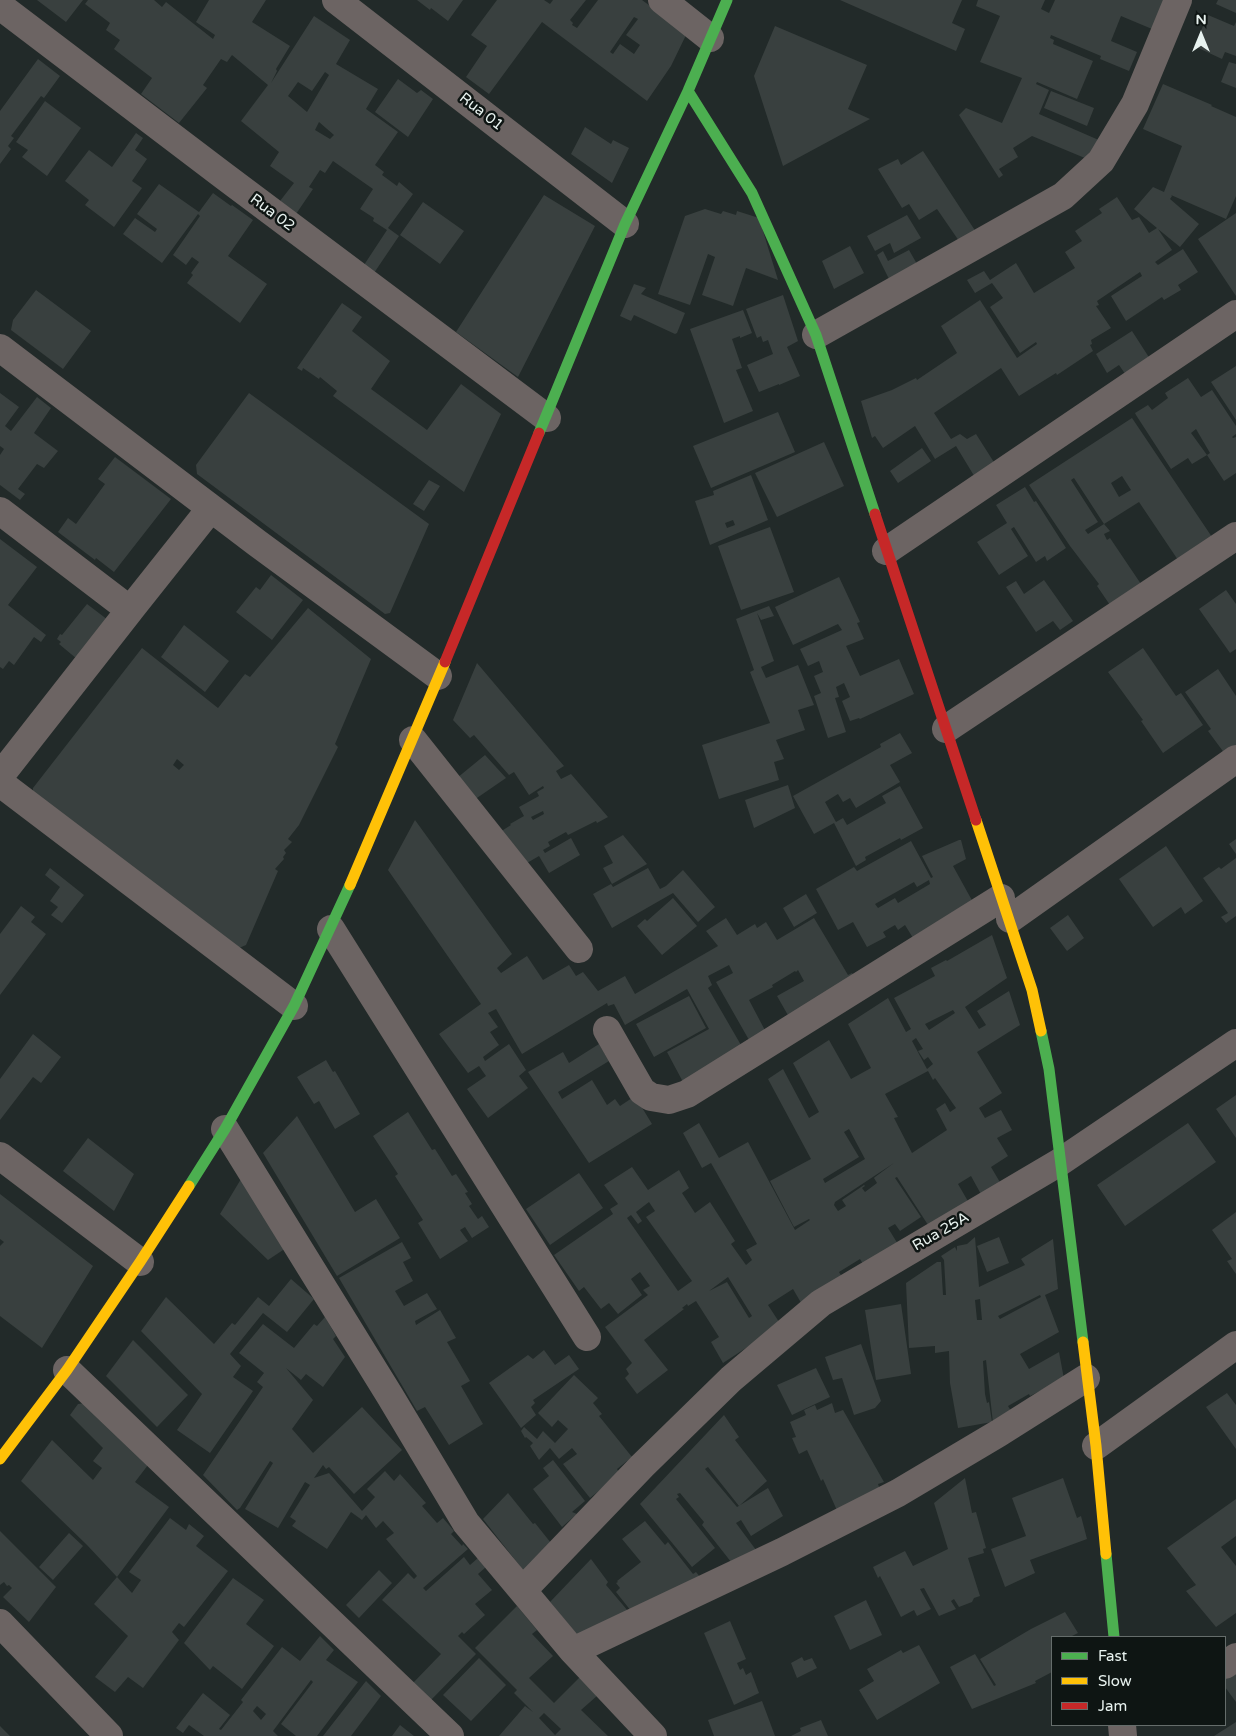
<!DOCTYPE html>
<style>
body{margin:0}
#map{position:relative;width:1236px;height:1736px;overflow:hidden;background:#222a29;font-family:"Varela Round",sans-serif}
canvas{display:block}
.legend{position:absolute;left:1051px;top:1636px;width:175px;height:90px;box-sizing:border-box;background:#0e1513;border:1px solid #656d6b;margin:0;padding:6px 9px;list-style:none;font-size:15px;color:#e8f2ef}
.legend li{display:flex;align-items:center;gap:10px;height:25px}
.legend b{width:25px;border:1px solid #656d6b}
.north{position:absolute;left:1176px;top:10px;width:50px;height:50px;-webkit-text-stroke:4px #0e1513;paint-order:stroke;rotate:0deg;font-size:14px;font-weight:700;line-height:20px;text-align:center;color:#e8f2ef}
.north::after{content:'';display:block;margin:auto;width:18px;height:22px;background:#e8f2ef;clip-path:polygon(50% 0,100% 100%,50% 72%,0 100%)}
</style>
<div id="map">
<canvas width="1236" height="1736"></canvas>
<ul class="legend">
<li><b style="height:6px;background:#4caf50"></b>Fast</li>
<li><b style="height:6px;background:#ffc107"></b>Slow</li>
<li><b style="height:6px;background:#c62828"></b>Jam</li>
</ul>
<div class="north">N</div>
</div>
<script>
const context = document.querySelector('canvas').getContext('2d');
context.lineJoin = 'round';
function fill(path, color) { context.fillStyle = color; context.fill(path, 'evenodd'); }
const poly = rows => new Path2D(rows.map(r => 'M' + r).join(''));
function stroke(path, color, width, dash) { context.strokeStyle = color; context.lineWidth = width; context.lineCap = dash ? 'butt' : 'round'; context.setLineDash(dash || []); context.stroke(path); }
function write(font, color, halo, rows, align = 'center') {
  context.font = font + ' "Varela Round",sans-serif'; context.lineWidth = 5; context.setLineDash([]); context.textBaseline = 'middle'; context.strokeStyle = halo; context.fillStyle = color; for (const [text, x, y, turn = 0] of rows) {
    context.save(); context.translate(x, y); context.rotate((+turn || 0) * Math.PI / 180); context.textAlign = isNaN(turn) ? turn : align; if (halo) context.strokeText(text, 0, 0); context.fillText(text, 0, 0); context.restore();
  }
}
const building = poly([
 [37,0,83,0,66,22],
 [88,0,154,0,162,7,166,2,213,39,215,35,196,22,209,0,266,0,252,22,290,46,276,69,277,71,271,83,314,16,350,40,336,64,378,89,366,109,398,132,375,165,384,172,382,175,397,186,399,182,413,194,388,228,399,236,374,273,364,265,387,230,373,221,374,218,360,209,373,189,333,161,325,173,320,170,309,187,313,189,296,214,280,201,294,183,270,166,279,152,241,121,268,85,232,55,227,62,221,59,203,85,207,88,179,123,141,94,152,78,114,49,120,40,106,30,110,23,85,4],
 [325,72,329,75,307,112,288,96,298,82,312,91],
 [319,122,334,135,330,139,315,130],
 [417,0,463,0,448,21,431,8,430,10],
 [497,0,544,0,550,4,553,0,586,0,570,20,573,23,572,25,577,28,598,0,642,0,687,33,671,66,647,101,542,22,489,94,466,77,487,46,471,35],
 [634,17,638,19,626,35,640,45,634,54,620,44,613,54,610,52],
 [840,0,962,0,952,23,965,29,956,51],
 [978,0,1045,0,1041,9,1049,13,1055,0,1164,0,1152,29,1121,16,1111,41,1137,52,1129,71,1100,59,1101,56,1051,35,1050,38,1054,40,1053,44,1093,61,1077,99,1037,82,1036,84,1049,90,1039,114,1101,141,1092,161,1032,136,1013,148,1018,157,999,169,1003,175,999,178,959,115,966,108,1002,123,1022,78,980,62,1000,16,976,6],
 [1218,0,1236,0,1236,13,1216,4],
 [1208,15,1234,26,1236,22,1236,56,1225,52,1222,59,1194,46],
 [775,26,867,65,848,109,870,119,783,166,754,76],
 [38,59,60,76,44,98,41,96,11,136,14,138,8,146,11,149,0,164,0,111],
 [1229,62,1236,64,1236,88,1221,82],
 [398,79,417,93,421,90,433,99,408,137,375,112],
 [1163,84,1212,105,1211,106,1236,117,1236,196,1226,219,1171,195,1172,196,1170,199,1199,224,1180,247,1158,229,1172,250,1155,262,1158,265,1183,249,1198,272,1178,285,1181,290,1164,300,1162,297,1126,321,1111,296,1142,276,1140,272,1097,301,1099,305,1096,306,1111,328,1091,340,1092,344,1090,345,1093,351,1057,375,1056,373,1019,396,1001,368,934,413,951,439,960,434,967,439,976,434,997,467,976,479,956,446,935,459,915,426,883,448,875,436,872,438,861,401,892,390,916,378,917,380,957,353,941,326,980,300,1017,358,1037,344,1036,342,1020,353,990,307,1003,298,992,283,975,293,967,280,984,271,990,280,1016,263,1034,293,1075,268,1065,252,1082,241,1075,231,1102,213,1099,209,1117,197,1132,220,1139,217,1149,233,1157,228,1134,209,1153,187,1164,192,1182,146,1143,129],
 [1051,91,1094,108,1087,126,1044,108],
 [45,101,81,128,47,176,22,157,28,150,16,142],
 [585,127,611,144,613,140,629,148,612,183,571,154],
 [136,133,143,138,135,150,147,159,132,181,142,188,114,227,85,205,89,200,65,181,89,150,112,167],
 [923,151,976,232,959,241,937,209,919,220,909,204,902,208,878,169,898,159,901,165],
 [159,184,199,212,213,193,231,206,232,205,253,220,228,256,267,284,240,323,187,283,193,275,191,273,199,262,192,257,186,265,173,255,200,216,198,214,162,263,123,234,135,218,155,232,157,229,137,214],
 [544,195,595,226,518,377,456,332],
 [423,202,464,231,440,264,400,235],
 [705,209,721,214,723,211,736,215,737,211,759,218,778,280,746,268,733,306,702,295,715,257,708,254,690,305,658,294,685,216],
 [1236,213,1236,296,1198,239],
 [907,215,921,238,894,253,890,243,875,251,867,236],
 [850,246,864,273,834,289,822,261],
 [909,250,917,264,889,279,877,255,883,251,888,261],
 [634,284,646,288,641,294,685,313,677,333,675,334,634,315,631,321,620,316],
 [36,290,91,331,63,369,11,330,13,320],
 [783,295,798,341,787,347,800,376,779,385,779,384,759,392,747,365,773,354,768,340,763,342,761,336,757,338,746,309],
 [342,303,362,317,352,331,390,361,371,389,427,430,461,384,501,414,464,492,333,396,337,391,320,377,319,379,303,368,302,371,297,368],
 [743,310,752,333,740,338,740,336,732,339,742,368,736,370,753,411,724,423,690,329],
 [1132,331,1152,362,1128,378,1119,365,1107,373,1096,354],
 [1236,366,1236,420,1211,382],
 [1188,378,1201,397,1212,390,1236,426,1236,434,1232,437,1233,438,1236,437,1236,473,1224,481,1207,455,1192,464,1188,458,1171,469,1136,415,1135,413,1148,405,1152,410,1168,398,1165,393],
 [1196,429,1210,453,1207,455,1191,433],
 [0,393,19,407,5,426,11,431,37,397,51,408,34,433,58,451,44,468,37,464,18,489,25,494,20,500,0,485,0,455,4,449,0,446],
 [249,393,429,524,390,613,385,614,197,474,196,465],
 [778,412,795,452,711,488,693,446],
 [1132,418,1214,540,1180,563,1139,502,1104,524,1074,478,1071,480,1098,522,1085,530,1088,534,1104,524,1110,531,1104,534,1107,540,1110,538,1143,587,1112,608,1097,586,1099,584,1070,546,1029,485],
 [1122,476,1131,490,1119,497,1111,483],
 [824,442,844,486,777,517,755,473],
 [922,448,931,461,898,483,890,471],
 [115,457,171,499,114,572,96,558,95,560,58,532,68,518,76,524,105,484,98,479],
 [751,475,768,520,710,545,695,501,714,495,713,491],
 [733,520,735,525,727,528,725,523],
 [429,480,440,486,424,511,413,504],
 [1025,487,1034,502,1036,501,1066,548,1047,561,1045,556,1036,562,1014,527,1011,529,1028,556,999,575,977,542,1007,523,996,505],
 [770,527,794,592,741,610,718,546],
 [0,539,37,567,8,605,46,635,41,642,34,637,14,665,9,661,3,669,0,667],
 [271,575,303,600,272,640,236,612,256,587,260,590],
 [839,577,860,622,857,623,864,639,846,646,860,676,899,659,914,694,860,719,859,718,850,721,842,701,850,697,844,683,836,687,839,697,835,698,846,732,828,738,814,696,821,693,814,676,823,672,819,661,808,666,800,649,842,630,838,624,793,645,775,607],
 [1044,580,1073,621,1060,630,1053,621,1036,632,1006,587,1016,581,1024,594],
 [1226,590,1236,604,1236,649,1230,653,1199,609],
 [87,604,108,620,77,659,59,644,61,642,57,639,60,634,62,635],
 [769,606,774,616,761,620,757,613,774,661,761,667,766,678,798,665,814,705,798,710,805,730,776,740,784,759,774,762,779,780,719,799,702,745,770,723,750,672,754,670,736,619],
 [308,608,371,659,335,744,338,747,299,825,288,839,292,842,284,850,286,853,283,857,284,859,275,869,278,871,246,945,232,951,33,797,33,788,142,648,218,708,245,674,250,677],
 [177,759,184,765,179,770,173,765],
 [184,625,229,661,205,692,161,657],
 [1143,648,1176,696,1181,693,1203,725,1163,753,1141,721,1143,720,1108,672],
 [477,663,564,766,556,771,561,779,571,774,608,817,597,823,596,821,568,835,566,832,548,842,550,846,543,850,545,853,571,838,580,855,549,873,539,856,527,863,500,832,511,825,510,824,524,816,519,807,539,796,537,792,544,788,543,786,529,795,514,772,509,775,474,735,470,738,453,720],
 [543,811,544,814,533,820,531,817],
 [1218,669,1236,696,1236,746,1225,754,1208,731,1211,729,1185,692],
 [900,733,912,753,890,765,900,782,856,808,850,798,843,802,838,794,825,802,836,822,843,818,847,825,886,803,882,796,900,786,923,828,901,840,900,838,865,857,866,860,856,866,834,823,814,834,793,796,881,747,880,744],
 [485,755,506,778,474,800,457,778],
 [788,785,795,808,754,828,745,800],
 [415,820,512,954,497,968,501,973,527,956,543,980,569,965,576,976,583,972,598,991,625,976,635,994,718,946,706,931,726,918,737,935,755,924,757,928,766,922,777,940,814,918,848,975,852,973,859,983,793,1024,777,996,804,981,798,970,796,972,795,971,772,985,773,987,749,1000,768,1036,753,1047,716,982,733,973,729,965,708,976,712,985,708,988,745,1052,683,1082,667,1052,709,1029,687,989,625,1025,614,1004,608,1006,607,1003,522,1054,496,1009,488,1013,498,1027,490,1032,499,1045,483,1057,485,1061,509,1044,526,1070,519,1076,528,1088,488,1118,467,1089,486,1076,479,1066,468,1073,439,1034,481,1004,388,870],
 [623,835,647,864,612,884,603,868,613,863,604,846],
 [1236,839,1236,854,1229,844],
 [959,840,961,840,966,859,953,866,974,904,913,938,905,925,898,930,895,925,883,932,886,937,867,947,853,922,838,930,816,889,854,867,857,871,911,841,931,878,933,877,922,856],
 [929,880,930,884,898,903,895,898,878,908,875,904,914,882,917,887],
 [1166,846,1203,901,1185,914,1181,907,1153,927,1119,879],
 [1236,858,1236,916,1226,923,1221,917,1228,913,1203,878,1219,867,1221,869],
 [50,868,84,895,62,923,51,915,58,907,50,901,60,887,45,875],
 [648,868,660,889,666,886,683,870,715,907,698,922,673,893,612,928,593,894,611,884,613,887],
 [806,894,817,913,794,927,783,908],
 [673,898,697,926,662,955,637,926,645,919,647,921],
 [21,906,35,917,31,922,46,934,0,995,0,934],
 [1068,915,1084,938,1067,951,1050,928],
 [992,935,1007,978,965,1007,979,1029,986,1025,977,1011,1009,991,1020,1025,977,1052,1002,1093,979,1108,985,1118,1001,1110,1012,1130,997,1138,1008,1156,991,1167,1001,1184,982,1196,971,1176,958,1184,969,1203,930,1228,897,1177,895,1178,921,1217,900,1231,895,1224,888,1228,901,1249,867,1271,860,1259,839,1272,848,1287,807,1313,793,1289,768,1305,781,1325,723,1363,711,1342,719,1337,696,1301,688,1306,687,1304,682,1308,684,1309,644,1340,668,1370,637,1394,625,1378,629,1374,626,1369,632,1363,605,1327,648,1295,643,1290,650,1286,640,1272,631,1279,642,1295,618,1314,609,1303,601,1309,584,1287,579,1291,554,1255,613,1214,610,1209,618,1204,604,1185,632,1167,648,1190,679,1170,689,1188,682,1193,695,1213,710,1202,735,1241,731,1244,746,1265,752,1260,746,1250,757,1244,711,1163,702,1168,683,1133,699,1123,719,1158,748,1142,795,1230,810,1220,809,1219,794,1227,770,1181,811,1159,768,1079,783,1069,809,1118,819,1112,793,1063,829,1040,851,1079,871,1068,848,1024,888,998,906,1032,911,1029,894,998,935,976,931,968,946,960,947,961],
 [953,1010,955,1013,929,1030,925,1024],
 [916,1038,923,1049,918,1051,924,1060,928,1057,933,1064,927,1069,912,1041],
 [928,1071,933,1080,935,1078,956,1108,950,1112,945,1103,936,1109,947,1130,912,1153,894,1118,898,1117,885,1094],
 [849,1129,865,1159,825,1183,823,1179,859,1157,844,1132],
 [894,1163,875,1177,874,1178,877,1183,865,1192,862,1188,865,1186,864,1185,842,1200,846,1206,838,1211,834,1205,835,1202],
 [649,1202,655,1211,646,1217,692,1281,678,1291,627,1218,631,1215,638,1224,642,1221,636,1212],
 [728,1277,752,1316,749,1318,727,1282,709,1291],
 [689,996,706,1028,654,1057,636,1024],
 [33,1034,61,1057,41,1083,33,1077,0,1120,0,1079],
 [599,1044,609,1061,558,1092,562,1099,592,1080,607,1105,615,1099,620,1106,635,1096,652,1124,589,1163,528,1072,563,1052,569,1063],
 [326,1060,333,1072,335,1071,360,1114,335,1129,319,1101,314,1104,297,1077],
 [1236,1095,1236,1138,1216,1109],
 [408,1112,432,1150,435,1149,452,1176,456,1174,468,1192,465,1193,472,1204,469,1206,478,1219,482,1216,489,1227,472,1238,465,1227,460,1230,468,1241,440,1259,418,1223,423,1220,395,1176,398,1174,373,1136],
 [297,1116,355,1212,376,1199,400,1238,337,1276,263,1153],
 [1188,1123,1216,1162,1125,1226,1097,1185],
 [88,1138,134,1174,114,1211,63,1171],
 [579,1173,603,1208,550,1245,526,1209],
 [244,1174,286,1248,268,1260,220,1214],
 [0,1194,93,1266,42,1348,0,1316,0,1246,4,1242,0,1239],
 [1236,1212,1236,1274,1227,1261,1232,1259,1212,1230],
 [975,1237,979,1287,1025,1265,1021,1259,1053,1239,1058,1289,1045,1295,1059,1332,1020,1354,1029,1369,1059,1352,1064,1379,1030,1396,1029,1394,1008,1406,1011,1411,993,1423,986,1360,983,1361,985,1394,987,1403,989,1402,992,1422,958,1428,950,1383,949,1351,935,1353,935,1346,909,1348,906,1283,937,1262,941,1262,943,1295,946,1295,944,1260,941,1256,955,1247,957,1251,957,1246,967,1244],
 [1040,1295,1041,1297,1000,1319,998,1316],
 [980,1299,982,1320,977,1320,975,1300],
 [999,1237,1009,1263,987,1272,977,1246],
 [402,1242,411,1258,403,1262,413,1281,395,1291,404,1306,427,1293,437,1309,415,1321,416,1325,440,1310,456,1338,447,1342,470,1381,461,1386,483,1424,449,1445,425,1407,417,1411,339,1278],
 [291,1279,314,1299,287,1332,263,1313,230,1354,241,1366,233,1377,253,1391,210,1453,177,1430,202,1394,141,1331,166,1297,214,1344,232,1323,235,1325,258,1297,269,1306],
 [901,1304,911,1374,876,1380,865,1310],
 [325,1317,336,1336,333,1339,345,1357,323,1387,306,1374,301,1380,286,1368,313,1400,292,1429,313,1453,362,1407,402,1450,354,1494,329,1467,326,1469,323,1465,314,1478,329,1473,362,1511,375,1497,367,1489,385,1471,394,1481,400,1474,426,1503,422,1506,437,1523,443,1518,454,1531,451,1534,462,1546,463,1544,468,1549,423,1588,426,1591,464,1557,470,1565,478,1558,486,1567,478,1574,492,1590,475,1604,485,1615,464,1634,462,1632,458,1636,476,1654,431,1700,413,1683,441,1654,382,1600,408,1573,414,1579,417,1576,386,1539,394,1533,383,1521,376,1528,366,1515,362,1520,351,1512,327,1549,292,1526,296,1521,290,1517,310,1485,305,1482,278,1528,245,1509,273,1463,270,1461,240,1508,237,1510,203,1475,263,1387,257,1382,264,1373,239,1353,263,1324,294,1348,314,1324,317,1326],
 [133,1340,188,1395,157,1427,106,1376],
 [861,1344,881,1401,875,1408,854,1415,842,1378,833,1380,825,1357],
 [544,1350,555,1365,569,1355,579,1369,533,1400,535,1403,531,1407,536,1415,521,1428,489,1383,528,1355,533,1359],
 [816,1368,830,1397,792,1415,777,1385],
 [574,1375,598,1398,593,1403,602,1414,599,1416,632,1457,617,1469,620,1474,590,1498,563,1464,577,1454,572,1448,559,1459,550,1448,539,1460,530,1446,533,1443,526,1437,525,1438,521,1431,524,1427,537,1439,543,1431,555,1443,568,1429,558,1420,552,1427,538,1413],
 [1227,1393,1236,1405,1236,1449,1206,1407],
 [86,1403,148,1465,135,1482,169,1507,117,1577,87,1545,21,1481,52,1440,93,1480,102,1468,93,1461,103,1448,70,1415,78,1404],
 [832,1403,835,1413,843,1410,884,1482,878,1484,881,1492,839,1515,823,1479,821,1481,807,1450,799,1454,792,1438,796,1437,790,1422,806,1415,804,1410,815,1405,817,1410],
 [724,1415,739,1437,735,1440,767,1481,739,1506,708,1467,705,1469,737,1507,768,1488,783,1516,751,1536,741,1520,736,1523,759,1554,735,1567,702,1525,704,1522,680,1493,677,1494,679,1497,676,1499,715,1548,692,1567,640,1504],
 [553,1460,585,1501,572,1512,577,1514,562,1527,533,1489,549,1476,543,1468],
 [965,1478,972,1513,976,1512,986,1548,983,1549,984,1553,968,1558,980,1596,974,1598,972,1602,959,1607,954,1599,951,1601,956,1609,939,1616,924,1588,920,1589,931,1609,917,1616,914,1610,901,1617,880,1576,878,1578,873,1567,905,1551,913,1566,948,1549,934,1503],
 [1063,1478,1077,1518,1081,1516,1087,1539,1030,1560,1035,1573,1005,1587,991,1549,1026,1536,1012,1498],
 [508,1493,533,1524,535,1523,555,1548,527,1575,483,1519],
 [1236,1499,1236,1536,1221,1547,1236,1566,1236,1613,1216,1627,1186,1591,1196,1585,1167,1548],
 [170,1518,186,1530,189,1524,204,1536,196,1546,228,1571,184,1627,179,1623,172,1632,179,1640,143,1688,128,1677,115,1692,95,1677,128,1636,94,1604,117,1577,132,1593,141,1580,129,1572],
 [645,1521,665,1545,668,1542,693,1574,696,1572,705,1583,635,1616,616,1592,620,1588,616,1583,618,1582,617,1581,641,1562,622,1539],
 [0,1531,56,1587,29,1622,3,1597,12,1588,9,1585,7,1586,4,1582,0,1585],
 [69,1533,83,1546,53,1580,39,1567],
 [591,1559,608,1582,606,1585,628,1611,582,1641,550,1602],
 [379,1570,392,1583,359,1618,346,1605],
 [233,1578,264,1600,246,1624,274,1646,242,1689,213,1666,210,1670,184,1643],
 [866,1600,882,1635,850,1650,834,1616],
 [517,1606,537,1630,532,1634,553,1656,529,1678,554,1703,580,1677,598,1695,581,1710,608,1736,499,1736,525,1706,533,1712,514,1693,517,1690,475,1648],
 [544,1713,561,1729,555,1735,539,1718],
 [1065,1612,1078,1633,1070,1637,1052,1637,1052,1672,1035,1681,1036,1683,972,1709,950,1667,975,1654,994,1686,996,1685,980,1659,1031,1629],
 [730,1621,746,1659,737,1663,740,1670,743,1668,746,1675,751,1672,759,1693,734,1705,704,1633],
 [320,1636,334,1650,326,1660,358,1682,317,1736,296,1736,281,1724,313,1682,311,1680,273,1731,278,1736,204,1736,189,1725,183,1733,176,1728,203,1693,230,1715,219,1729,221,1730,243,1702,241,1700,282,1647,300,1661],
 [257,1706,266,1714,261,1720,253,1711],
 [919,1645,940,1683,877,1720,859,1690,874,1681,867,1669,901,1650,903,1653],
 [802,1657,804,1661,812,1658,817,1668,797,1678,791,1663],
 [479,1658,506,1685,471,1721,443,1695],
 [1236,1665,1236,1702,1225,1687,1225,1673],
 [366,1681,381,1696,351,1736,323,1736],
 [762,1701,775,1736,714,1736,708,1720],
 [821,1720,828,1736,791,1736,801,1731,800,1728],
 [1236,1722,1236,1736,1214,1736],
 [400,1725,414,1736,392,1736],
 [0,1726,10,1736,0,1736]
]);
const street = poly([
 [336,0,625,224],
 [662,0,710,38],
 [0,6,224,176,547,418],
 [816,335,1063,196,1101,161,1135,104,1178,0],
 [0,348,257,543,438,676],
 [0,511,130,610,211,508],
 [886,551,1236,314],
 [946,729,1236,536],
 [413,740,579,949],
 [0,776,130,610],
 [0,783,294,1006],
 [1010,919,1236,759],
 [331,929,587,1337],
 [607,1030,642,1091,651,1097,669,1100,687,1094,1001,898],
 [225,1129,390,1396,466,1523,573,1651,653,1736],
 [0,1156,140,1262],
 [67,1370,450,1736],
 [1096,1446,1236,1345],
 [523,1590,642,1466,731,1379,821,1303,1060,1162,1236,1043],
 [0,1623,109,1736],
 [573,1651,782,1552,898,1493,999,1433,1086,1378],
 [1225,1665,1236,1657],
 [1122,1725,1123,1736]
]);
const fast = poly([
 [688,91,752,193,816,335,875,514],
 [539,433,625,224,688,91,727,0],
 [1041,1031,1049,1069,1083,1342],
 [189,1186,225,1129,294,1006,350,885],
 [1106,1554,1114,1637]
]);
const slow = poly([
 [976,820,1032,990,1041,1031],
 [350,885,445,662],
 [1083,1342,1096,1446,1106,1554],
 [0,1459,67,1370,140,1262,189,1186]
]);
const jam = poly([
 [875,514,976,820],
 [445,662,539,433]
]);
const streetNames = [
 ["Rua 01",481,112,38],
 ["Rua 02",272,213,37],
 ["Rua 25A",941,1232,-30]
];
fill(building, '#39403f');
stroke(street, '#6c6463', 28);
stroke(fast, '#4caf50', 11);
stroke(slow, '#ffc107', 11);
stroke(jam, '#c62828', 11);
write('15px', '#e8f2ef', '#0e1513', streetNames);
</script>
